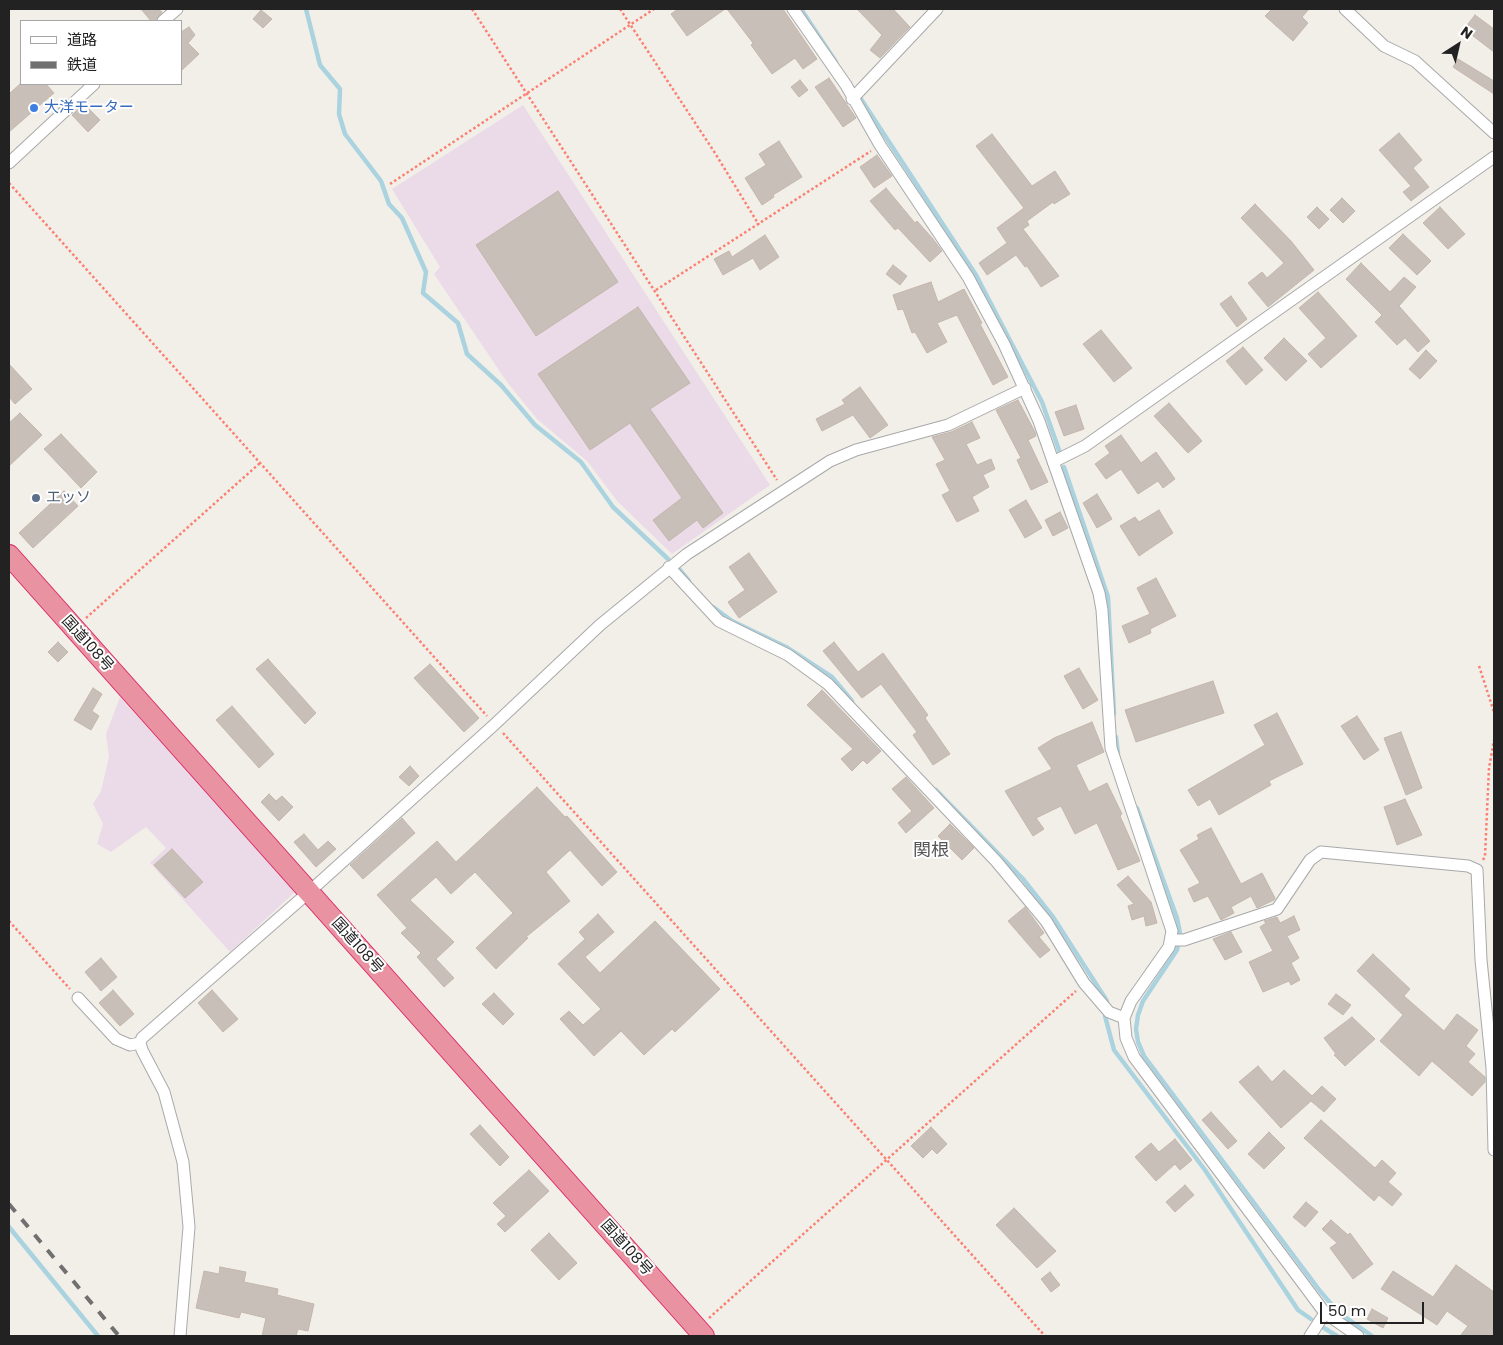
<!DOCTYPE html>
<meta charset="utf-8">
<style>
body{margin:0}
#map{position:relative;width:1503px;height:1345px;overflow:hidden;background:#f2efe9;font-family:Poppins,"Noto Sans JP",sans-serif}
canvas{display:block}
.frame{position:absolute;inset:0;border:10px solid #222;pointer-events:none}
.legend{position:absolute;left:20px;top:20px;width:162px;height:65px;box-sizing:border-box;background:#fff;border:1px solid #a7a7a7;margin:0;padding:6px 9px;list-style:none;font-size:15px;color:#222}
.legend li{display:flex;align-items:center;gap:10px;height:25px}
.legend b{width:25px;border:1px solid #a7a7a7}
.north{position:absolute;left:1433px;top:20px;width:50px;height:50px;-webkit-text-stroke:4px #fff;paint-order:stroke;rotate:35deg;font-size:14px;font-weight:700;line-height:20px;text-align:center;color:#222}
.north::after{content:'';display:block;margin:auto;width:18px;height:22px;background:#222;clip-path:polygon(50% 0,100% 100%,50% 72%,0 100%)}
.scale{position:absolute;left:1320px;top:1302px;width:104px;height:22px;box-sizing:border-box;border:2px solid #222;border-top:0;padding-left:6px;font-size:15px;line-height:18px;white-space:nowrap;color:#222;-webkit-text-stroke:4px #fff;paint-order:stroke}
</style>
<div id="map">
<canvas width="1503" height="1345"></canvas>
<div class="frame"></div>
<ul class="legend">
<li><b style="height:6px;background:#fff"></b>道路</li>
<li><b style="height:6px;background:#707070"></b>鉄道</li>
</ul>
<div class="north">N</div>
<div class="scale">50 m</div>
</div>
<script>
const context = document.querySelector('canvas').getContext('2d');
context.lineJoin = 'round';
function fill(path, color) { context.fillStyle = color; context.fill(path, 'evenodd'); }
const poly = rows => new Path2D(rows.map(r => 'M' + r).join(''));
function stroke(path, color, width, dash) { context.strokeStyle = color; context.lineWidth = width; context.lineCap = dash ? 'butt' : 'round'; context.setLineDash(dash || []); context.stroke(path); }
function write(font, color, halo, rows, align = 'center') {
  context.font = font + ' Poppins,"Noto Sans JP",sans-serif'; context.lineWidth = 4; context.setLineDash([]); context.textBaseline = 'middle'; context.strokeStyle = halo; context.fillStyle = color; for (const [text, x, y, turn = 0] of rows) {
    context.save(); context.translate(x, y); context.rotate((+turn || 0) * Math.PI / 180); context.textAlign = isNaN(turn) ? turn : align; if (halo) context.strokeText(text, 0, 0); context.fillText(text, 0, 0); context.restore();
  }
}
const industrial = poly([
 [523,105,770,485,672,554,618,502,587,461,537,419,507,382,434,274,440,267,392,189],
 [120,697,296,891,230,952,150,863,166,848,146,827,111,852,97,844,103,824,93,804,101,791,109,757,106,734]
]);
const stream = poly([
 [306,9,320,65,340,89,339,114,345,134,381,181,389,204,402,218,426,272,423,293,458,323,467,354,501,385,535,425,581,462,613,507,668,559],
 [801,9,836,62],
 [861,99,976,275,1042,402,1060,453],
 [1064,467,1108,597,1114,714],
 [680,570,689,581],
 [713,607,732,621,786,647,832,677,852,701],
 [1116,737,1118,754],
 [936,790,1023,879,1053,917,1107,1001],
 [1137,808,1177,918,1180,933,1177,950,1143,1001,1138,1015,1136,1029,1138,1042,1144,1056,1320,1291,1338,1312,1372,1336],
 [1105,1016,1114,1050,1205,1170,1298,1310,1311,1319],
 [9,1227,98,1336],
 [1324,1328,1337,1336]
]);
const building = poly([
 [141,9,158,9,162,12,156,21,151,21,141,9],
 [678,9,725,9,687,36,671,14,678,9],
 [727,9,783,9,817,59,803,69,795,58,772,74,751,45,753,43,727,9],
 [857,9,893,9,910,27,880,58,870,50,882,35,857,9],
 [1272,9,1309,9,1302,17,1308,23,1293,41,1265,16,1272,9],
 [261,10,272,19,263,28,253,19,261,10],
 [1475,15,1494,29,1494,52,1464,29,1475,15],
 [189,27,195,35,188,43,199,54,181,71,181,32,189,27],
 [1458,59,1494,81,1494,94,1453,67,1458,59],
 [829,78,856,118,843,127,815,87,829,78],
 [800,80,808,90,799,97,791,87,800,80],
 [20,84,46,84,54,93,9,132,9,94,20,84],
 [84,104,100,120,88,132,72,115,84,104],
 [1399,133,1422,160,1413,168,1429,187,1411,201,1403,192,1411,186,1379,150,1399,133],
 [992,134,1032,186,1055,171,1070,194,1054,204,1053,202,1027,221,1029,225,1023,229,1059,276,1041,287,1027,266,1025,267,1016,255,987,275,979,263,1007,243,997,228,1024,208,976,146,992,134],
 [779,141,802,177,773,195,774,197,762,205,745,178,766,165,759,154,779,141],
 [877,155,892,176,874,188,860,167,877,155],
 [886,188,915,223,917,221,933,239,942,251,930,262,898,228,895,230,870,201,886,188],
 [558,191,618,282,536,336,476,245,558,191],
 [1342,198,1355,211,1343,223,1330,210,1342,198],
 [1255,204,1291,241,1314,270,1268,307,1248,283,1262,272,1267,278,1284,263,1241,218,1255,204],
 [1317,207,1329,219,1319,229,1307,217,1317,207],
 [1440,207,1465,234,1448,249,1423,223,1440,207],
 [1403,234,1431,261,1417,275,1389,248,1403,234],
 [765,235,779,257,760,270,753,258,723,275,714,259,729,251,732,257,765,235],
 [1361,263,1390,292,1404,277,1416,287,1399,306,1430,341,1418,352,1405,338,1397,345,1375,322,1382,315,1346,279,1361,263],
 [893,265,907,276,900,285,886,274,893,265],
 [931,282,938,302,964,289,982,323,980,324,1008,377,993,385,957,315,937,323,947,342,927,353,915,332,912,333,903,309,898,310,893,295,931,282],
 [1318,292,1357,336,1321,368,1308,354,1326,338,1299,308,1318,292],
 [1231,296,1247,319,1237,327,1220,304,1231,296],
 [638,307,690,383,650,409,723,513,703,528,697,520,669,541,653,520,682,498,630,423,590,450,538,374,638,307],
 [1101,330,1132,368,1114,382,1083,344,1101,330],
 [1284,338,1307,361,1286,381,1264,358,1284,338],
 [1243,347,1263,370,1246,385,1226,361,1243,347],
 [1426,350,1437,361,1420,379,1409,369,1426,350],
 [9,364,32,389,15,404,9,397,9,364],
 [860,387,888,425,870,438,853,415,822,431,816,419,845,404,842,400,860,387],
 [1018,400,1035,432,1036,436,1028,440,1048,482,1031,490,1017,460,1021,458,996,410,1018,400],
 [1169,403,1202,441,1188,453,1154,416,1169,403],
 [1076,405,1084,429,1064,436,1055,412,1076,405],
 [20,413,42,435,9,466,9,423,20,413],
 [972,422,980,438,966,444,977,465,991,459,995,469,983,475,989,487,972,497,979,511,957,522,942,495,950,491,936,464,945,460,932,437,951,432,972,422],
 [61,434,97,472,81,488,44,449,61,434],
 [1121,435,1141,463,1156,452,1175,479,1163,488,1158,481,1138,494,1121,469,1106,479,1095,464,1110,453,1105,446,1121,435],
 [64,491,78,506,33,548,19,533,64,491],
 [1097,494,1112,519,1097,528,1083,503,1097,494],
 [1026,500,1042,528,1025,538,1009,510,1026,500],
 [1159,510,1173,533,1139,556,1120,526,1135,517,1139,522,1159,510],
 [1060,512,1068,528,1053,536,1045,520,1060,512],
 [749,553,777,592,739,618,728,602,745,590,729,567,749,553],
 [1156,578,1176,616,1150,629,1151,633,1129,643,1122,626,1150,614,1137,588,1156,578],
 [58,642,68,652,58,662,48,652,58,642],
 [834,642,858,672,883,653,928,715,925,718,950,754,933,765,913,735,917,732,881,684,862,698,823,651,834,642],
 [268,659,316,713,305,724,256,669,268,659],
 [430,664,479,718,464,732,414,678,430,664],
 [1079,668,1098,700,1083,709,1064,676,1079,668],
 [1213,681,1224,713,1136,742,1125,710,1213,681],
 [93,688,102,694,92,711,99,716,91,730,74,720,93,688],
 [822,690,881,751,867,764,863,760,852,771,841,759,853,749,807,705,822,690],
 [232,706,274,754,259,768,216,720,232,706],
 [1277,713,1303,764,1269,781,1271,785,1219,815,1210,799,1198,806,1188,790,1265,745,1254,725,1277,713],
 [1357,716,1379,750,1364,760,1341,726,1357,716],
 [1092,722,1104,752,1076,765,1089,792,1107,783,1122,814,1120,816,1140,861,1118,870,1097,823,1075,834,1061,806,1036,818,1044,829,1033,836,1005,791,1052,769,1038,748,1054,738,1092,722],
 [1401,732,1422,788,1406,795,1384,738,1401,732],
 [410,766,419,776,409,786,399,777,410,766],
 [906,777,934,808,906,833,898,823,912,811,892,789,906,777],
 [537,787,565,817,567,816,617,872,602,886,570,850,546,872,570,901,526,937,528,938,496,969,476,948,513,913,475,872,451,894,436,877,410,900,454,942,436,959,454,978,444,987,417,957,421,953,401,933,407,928,377,895,437,841,456,862,537,787],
 [269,794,276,801,282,796,293,807,279,821,261,802,269,794],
 [1405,799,1422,835,1397,845,1384,807,1405,799],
 [402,818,415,833,363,879,350,865,402,818],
 [950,824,974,848,962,860,938,836,950,824],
 [1211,828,1241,884,1262,873,1275,898,1274,900,1257,908,1251,896,1231,907,1234,913,1221,920,1208,896,1194,902,1188,889,1200,883,1180,850,1199,839,1197,835,1211,828],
 [304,834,318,850,328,841,336,849,316,867,294,842,304,834],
 [172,849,203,882,185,898,154,865,172,849],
 [1128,876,1151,902,1157,923,1146,926,1144,916,1132,920,1128,906,1134,904,1117,885,1128,876],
 [1025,907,1044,933,1039,937,1050,950,1040,958,1008,921,1025,907],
 [598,914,614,932,585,957,600,973,655,921,720,989,675,1032,672,1029,644,1055,621,1031,594,1056,560,1019,569,1011,583,1025,601,1009,558,964,585,939,579,932,598,914],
 [1294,916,1300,930,1287,936,1299,958,1291,963,1300,980,1291,985,1289,981,1263,992,1249,962,1273,951,1260,927,1266,923,1264,921,1277,917,1280,923,1294,916],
 [1231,932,1242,952,1225,960,1213,939,1231,932],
 [1373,954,1410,989,1404,996,1444,1031,1457,1014,1478,1030,1466,1046,1475,1054,1468,1062,1485,1077,1485,1082,1472,1096,1432,1061,1419,1076,1380,1041,1403,1015,1357,971,1373,954],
 [101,958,117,977,101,991,85,972,101,958],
 [113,990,134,1014,120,1026,99,1003,113,990],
 [212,990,238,1019,223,1032,198,1003,212,990],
 [494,993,514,1014,503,1025,482,1004,494,993],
 [1336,994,1351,1005,1343,1015,1328,1004,1336,994],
 [1352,1017,1375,1039,1345,1066,1334,1055,1336,1054,1324,1038,1352,1017],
 [1258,1066,1272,1082,1284,1070,1312,1096,1322,1086,1336,1099,1324,1112,1311,1101,1281,1128,1239,1082,1258,1066],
 [1211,1112,1237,1141,1228,1149,1202,1120,1211,1112],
 [1321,1120,1375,1168,1382,1160,1396,1173,1388,1182,1402,1194,1392,1206,1379,1195,1374,1201,1304,1138,1321,1120],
 [480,1125,509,1157,500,1166,470,1134,480,1125],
 [931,1127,947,1144,937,1154,932,1149,923,1158,911,1146,931,1127],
 [1269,1132,1285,1148,1264,1169,1248,1154,1269,1132],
 [1175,1139,1192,1160,1180,1170,1175,1164,1156,1181,1135,1157,1151,1143,1159,1152,1175,1139],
 [529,1170,549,1191,505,1232,497,1224,506,1216,493,1203,529,1170],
 [1185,1185,1194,1195,1175,1212,1166,1202,1185,1185],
 [1306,1202,1318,1212,1305,1227,1293,1217,1306,1202],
 [1014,1208,1056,1251,1037,1268,996,1225,1014,1208],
 [1331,1220,1348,1235,1350,1233,1373,1264,1353,1279,1330,1248,1337,1243,1322,1229,1331,1220],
 [549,1233,577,1263,559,1280,531,1250,549,1233],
 [1456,1265,1494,1292,1494,1336,1460,1336,1468,1326,1447,1311,1437,1325,1381,1289,1393,1271,1433,1297,1456,1265],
 [220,1267,246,1272,244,1282,278,1289,277,1295,314,1304,308,1331,298,1329,296,1336,262,1336,266,1318,241,1312,239,1318,196,1308,204,1271,219,1274,220,1267],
 [1050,1272,1060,1285,1051,1292,1041,1279,1050,1272],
 [1372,1309,1388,1318,1383,1328,1367,1319,1372,1309]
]);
const path = poly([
 [472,9,777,480],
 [620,9,715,153,759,225],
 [9,183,487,716],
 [390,184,654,9],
 [656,290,871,151],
 [86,618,260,463],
 [1479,666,1494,712],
 [503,733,1045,1336],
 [1483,860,1485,856,1489,768,1494,740],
 [9,921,70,989],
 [709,1318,1076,991]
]);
const street = poly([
 [793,9,846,85,880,145,968,277,1004,344,1039,421,1099,593,1102,610,1111,748,1172,931,1169,947,1131,1001,1124,1018,1126,1038,1134,1057,1325,1313,1358,1336],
 [1345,9,1384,46,1415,61,1494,133],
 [163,21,177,9],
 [852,99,937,9],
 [9,163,94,84],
 [1053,462,1085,446,1494,157],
 [669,567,719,621,788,655,828,684,996,861,1046,921,1084,983,1109,1012,1124,1018],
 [1171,940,1184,940,1277,909,1310,860,1321,852,1468,866,1477,870,1481,960,1492,1068,1494,1150],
 [78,998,116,1039,130,1045,140,1043],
 [180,1336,189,1227,183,1162,164,1092,142,1050,140,1043,142,1038,309,892,495,724,600,625,687,554,830,461,856,450,948,425,1025,388],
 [1310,1336,1325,1313]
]);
const highway = poly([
 [9,555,704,1336]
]);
const rail = poly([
 [9,1204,119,1336]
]);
const markers = [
 [34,108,5,"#3f7fe0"],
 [36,498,5,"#5c6f8a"]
];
const shopNames = [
 ["大洋モーター",44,108]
];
const serviceNames = [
 ["エッソ",46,498]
];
const streetNames = [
 ["国道108号",87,644,48],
 ["国道108号",357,946,48],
 ["国道108号",626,1248,48]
];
const quarterNames = [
 ["関根",931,851]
];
fill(industrial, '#ebdbe8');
stroke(stream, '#aad3df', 4.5);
fill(building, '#c7bfb8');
stroke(building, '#c4b6ab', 1);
stroke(street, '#a9a9a9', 13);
stroke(highway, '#dc2a67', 22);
stroke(path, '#fa8072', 2.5, [2.5, 2.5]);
stroke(street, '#fff', 11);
stroke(highway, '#e892a2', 20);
stroke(rail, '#707070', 4, [10, 10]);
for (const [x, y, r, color] of markers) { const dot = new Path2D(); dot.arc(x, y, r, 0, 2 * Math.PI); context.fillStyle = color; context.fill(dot); stroke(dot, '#fff', 2); }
write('15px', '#366cbe', '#fff', shopNames, 'left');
write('15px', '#4e5e75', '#fff', serviceNames, 'left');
write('15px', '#222', '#fff', streetNames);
write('18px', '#555', '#fff', quarterNames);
</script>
